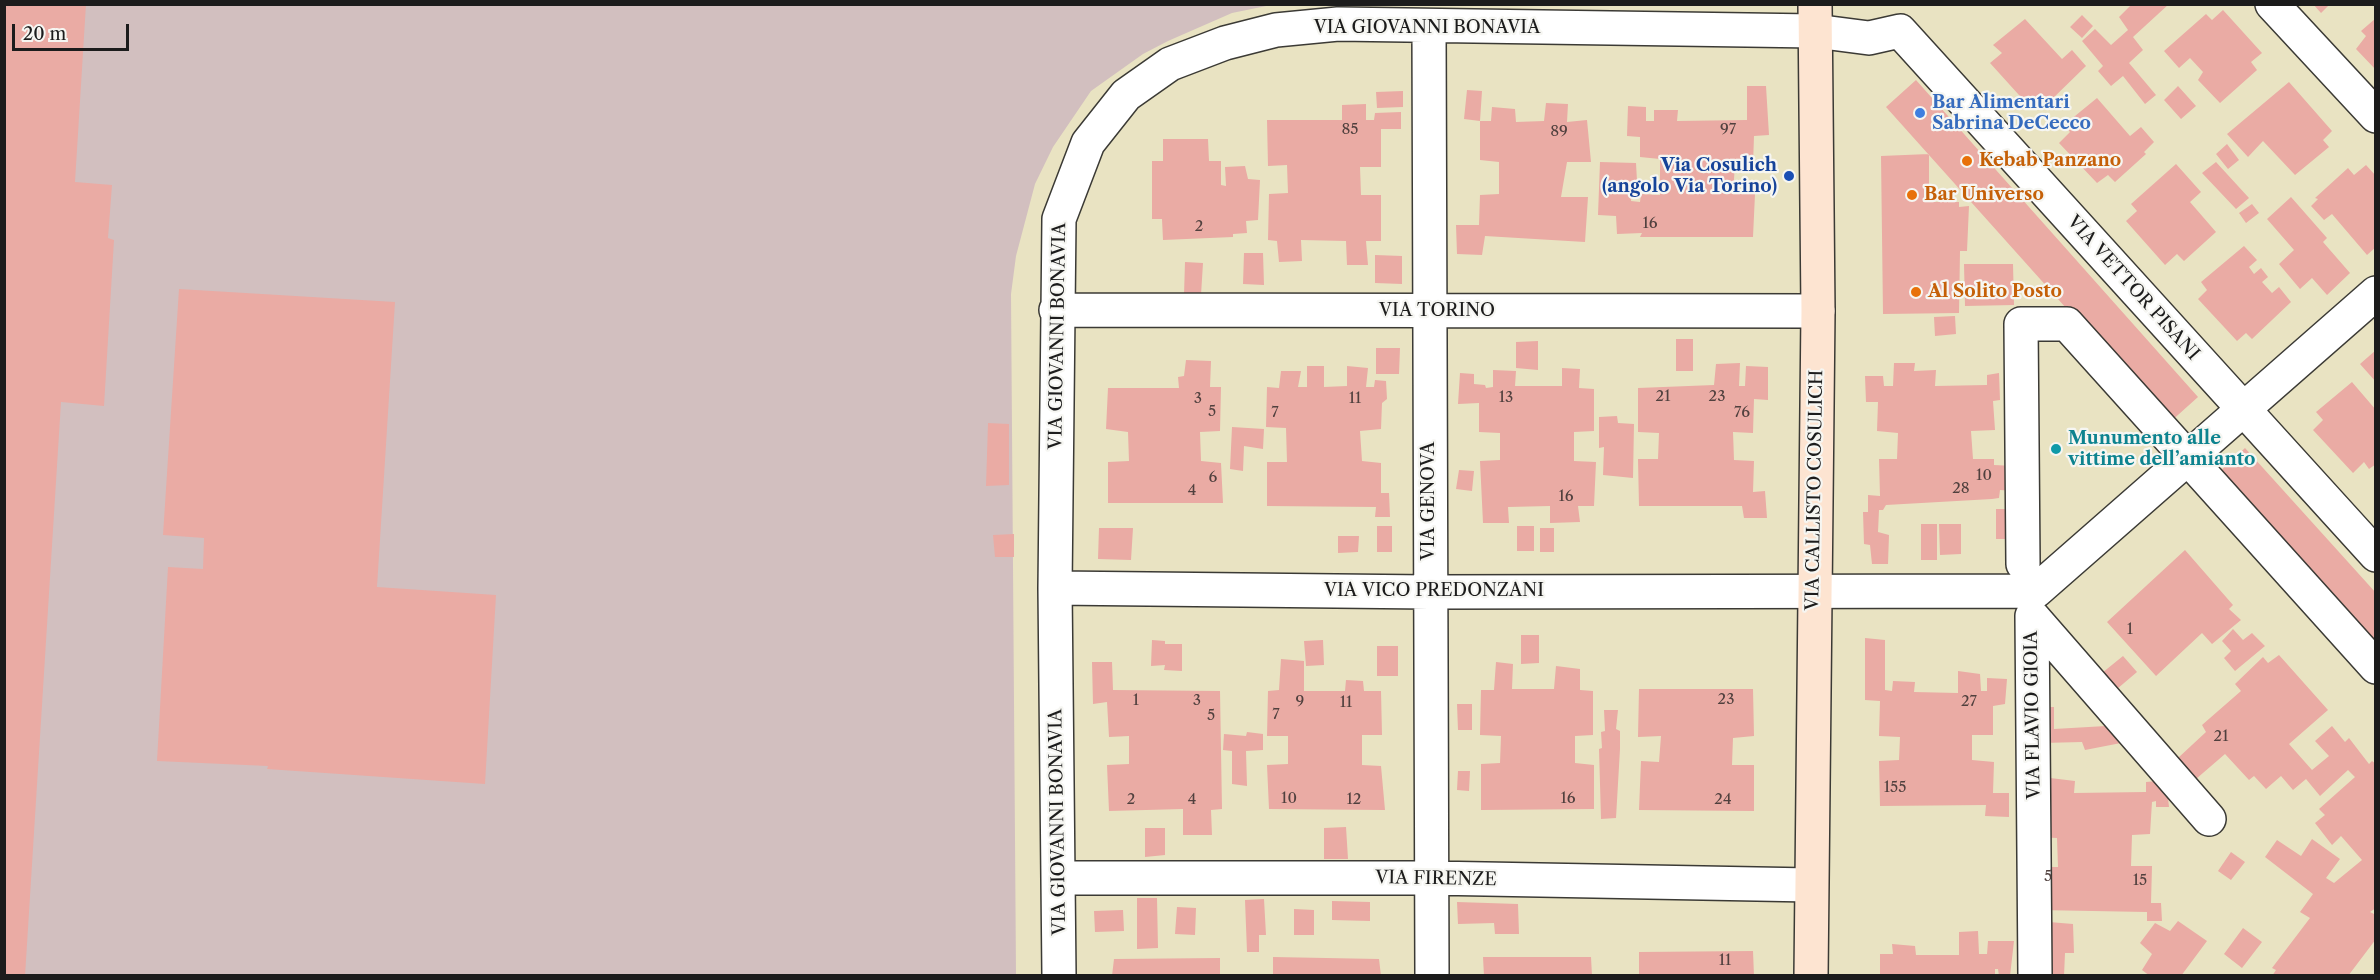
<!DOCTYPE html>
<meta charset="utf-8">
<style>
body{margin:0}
#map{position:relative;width:2380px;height:980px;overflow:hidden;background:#e9e3c2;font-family:"Libre Caslon Text",serif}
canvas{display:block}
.frame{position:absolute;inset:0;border:6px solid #1c1c1c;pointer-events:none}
.scale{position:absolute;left:12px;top:24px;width:117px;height:27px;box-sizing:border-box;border:3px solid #1c1c1c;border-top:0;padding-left:8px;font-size:18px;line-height:21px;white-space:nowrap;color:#1c1c1c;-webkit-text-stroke:4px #f6f6f2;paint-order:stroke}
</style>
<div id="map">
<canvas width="2380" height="980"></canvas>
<div class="frame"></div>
<div class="scale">20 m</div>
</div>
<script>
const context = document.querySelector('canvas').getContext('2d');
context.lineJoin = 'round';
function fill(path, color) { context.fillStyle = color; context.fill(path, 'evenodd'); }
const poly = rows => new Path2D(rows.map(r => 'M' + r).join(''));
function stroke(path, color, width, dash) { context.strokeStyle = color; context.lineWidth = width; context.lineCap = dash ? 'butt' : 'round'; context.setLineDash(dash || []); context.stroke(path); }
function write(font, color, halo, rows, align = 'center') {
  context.font = font + ' "Libre Caslon Text",serif'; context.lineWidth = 4.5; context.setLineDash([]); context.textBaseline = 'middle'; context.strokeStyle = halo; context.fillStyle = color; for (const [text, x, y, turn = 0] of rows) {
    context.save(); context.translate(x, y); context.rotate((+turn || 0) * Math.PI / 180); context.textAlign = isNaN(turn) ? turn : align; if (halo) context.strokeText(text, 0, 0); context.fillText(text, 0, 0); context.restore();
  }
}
const industrial = poly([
 [5,5,1271,5,1232,13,1168,41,1143,54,1091,91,1053,147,1035,184,1016,256,1011,294,1016,975,5,976]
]);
const building = poly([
 [4,4,86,4,75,182,112,185,108,238,114,240,104,406,61,402,25,976,4,976],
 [2132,4,2169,4,2133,37,2143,50,2129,63,2156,95,2145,104,2123,76,2111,86,2098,71,2103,66,2082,41,2095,29,2111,45,2128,30,2119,17],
 [2313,4,2330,4,2321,13],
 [2223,10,2262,53,2251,62,2257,70,2220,103,2198,80,2203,72,2190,58,2179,68,2164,51,2206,14,2212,20],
 [2082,15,2093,26,2082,38,2070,27],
 [2376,18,2376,70,2356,49,2366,36,2361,31],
 [2025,19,2062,59,2072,50,2086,66,2047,104,2039,95,2028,105,1990,63,2002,53,1993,45],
 [1916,80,2198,397,2169,423,1886,107],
 [2289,82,2332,131,2323,140,2329,147,2295,175,2263,141,2248,157,2227,134],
 [1747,86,1766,86,1769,135,1754,136,1753,165,1735,165,1733,193,1755,194,1753,237,1640,237,1642,233,1617,234,1616,216,1598,215,1600,162,1636,163,1637,181,1632,181,1631,201,1640,202,1641,194,1660,195,1660,159,1640,157,1640,137,1627,136,1628,106,1646,107,1646,121,1654,121,1654,110,1678,110,1677,121,1747,120],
 [2178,86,2196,106,2181,119,2164,100],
 [1467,90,1482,91,1480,121,1464,119],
 [1403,91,1403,107,1377,108,1376,92],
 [2097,98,2130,136,2141,127,2154,142,2144,152,2146,154,2115,182,2108,175,2097,183,2059,143,2070,132,2064,125],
 [1546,103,1568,104,1567,122,1587,120,1591,162,1567,162,1561,197,1588,197,1585,242,1485,236,1482,255,1457,254,1456,225,1479,225,1480,195,1499,194,1499,162,1480,160,1480,121,1491,121,1492,107,1515,109,1516,122,1544,121],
 [1366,104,1366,120,1374,120,1375,113,1401,112,1401,129,1381,129,1381,167,1360,167,1361,195,1381,195,1381,241,1366,241,1368,265,1347,265,1346,241,1301,240,1302,261,1279,262,1277,241,1268,240,1269,194,1288,193,1287,165,1268,166,1267,120,1342,120,1342,105],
 [1163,139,1208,139,1209,161,1221,161,1221,185,1226,186,1225,167,1245,166,1248,179,1260,180,1258,220,1246,221,1247,233,1233,234,1233,237,1163,240,1162,219,1152,219,1152,161,1163,161],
 [2227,144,2239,160,2228,169,2216,154],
 [1929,154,1929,202,1959,202,1959,207,1969,206,1967,251,1960,251,1959,313,1883,314,1881,156],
 [2216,162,2249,198,2236,209,2202,173],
 [2176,164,2201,192,2190,202,2216,232,2184,261,2177,254,2165,265,2126,221,2137,211,2131,204],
 [2366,165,2376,176,2376,247,2367,255,2332,214,2324,220,2311,206,2318,199,2315,198,2348,168,2354,175],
 [2291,197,2327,238,2323,242,2350,273,2327,295,2312,278,2300,289,2279,264,2294,250,2267,219],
 [2252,204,2259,213,2246,223,2239,213],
 [2244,246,2257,260,2249,267,2254,274,2261,268,2268,277,2262,282,2272,293,2279,287,2291,302,2252,339,2246,333,2237,341,2198,299,2207,290,2201,282],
 [1244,253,1263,253,1264,285,1243,284],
 [1375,255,1402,256,1402,284,1375,283],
 [1185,262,1203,263,1201,295,1184,295],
 [1964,264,2013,264,2014,305,1965,306],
 [179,289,395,302,377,587,496,595,485,784,267,769,268,766,157,761,168,567,203,569,204,538,163,535],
 [1955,316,1956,334,1935,336,1934,317],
 [1676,339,1693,339,1693,371,1676,371],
 [1538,341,1538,370,1516,368,1516,342],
 [1376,348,1400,348,1399,374,1376,374],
 [2376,350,2376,382,2360,364],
 [1186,360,1211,361,1210,387,1221,387,1220,431,1200,432,1201,461,1221,463,1223,503,1108,503,1108,462,1129,461,1128,432,1106,429,1108,388,1179,388,1178,377,1184,376],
 [1740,363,1739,386,1745,386,1746,366,1768,367,1768,400,1754,399,1753,433,1733,432,1734,460,1754,461,1753,492,1765,491,1767,518,1744,518,1742,506,1639,506,1638,459,1658,459,1659,433,1638,432,1638,388,1714,385,1716,364],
 [1894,363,1915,363,1914,371,1936,370,1935,386,1987,385,1987,375,1999,373,2000,400,1993,401,1995,430,1971,431,1973,459,1994,459,1994,465,2014,466,2014,491,2000,490,1999,498,1992,499,1886,505,1883,510,1879,510,1878,532,1889,535,1888,564,1872,564,1870,545,1864,544,1863,512,1868,512,1868,495,1880,496,1879,459,1897,459,1898,433,1877,431,1878,402,1866,402,1865,376,1883,376,1884,386,1893,386],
 [1307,366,1324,366,1324,387,1347,386,1347,366,1368,368,1366,387,1374,387,1375,380,1386,381,1387,399,1382,403,1381,429,1360,431,1362,461,1381,463,1381,493,1389,493,1390,517,1375,517,1376,507,1267,506,1267,462,1287,462,1286,428,1266,427,1267,387,1279,388,1281,371,1301,371,1298,387,1307,387],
 [1562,368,1580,369,1579,388,1594,389,1594,431,1574,432,1574,461,1596,462,1594,506,1578,506,1580,522,1550,523,1550,506,1508,507,1509,523,1483,523,1480,461,1500,460,1500,433,1479,432,1479,403,1458,404,1460,373,1474,374,1474,384,1485,385,1486,388,1493,387,1493,370,1516,371,1515,386,1562,386],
 [2352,382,2376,410,2376,464,2369,469,2364,462,2353,473,2313,430,2323,420,2316,412],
 [1617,416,1618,423,1634,424,1633,478,1603,475,1604,447,1599,448,1599,417],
 [988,423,1009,424,1009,485,986,486],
 [1232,427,1264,429,1263,449,1244,446,1243,471,1230,469],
 [2245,448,2376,593,2376,653,2216,475],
 [1459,470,1474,471,1472,491,1456,489],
 [1996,509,2014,509,2015,539,1996,539],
 [1921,524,1937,524,1937,560,1921,560],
 [1939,524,1961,524,1961,554,1940,555],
 [1377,526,1392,526,1392,552,1377,552],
 [1517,526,1534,526,1534,551,1517,551],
 [1099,528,1133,528,1131,560,1098,559],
 [1540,528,1554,528,1554,552,1540,552],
 [1014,534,1014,557,995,557,993,535],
 [1338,536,1359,536,1358,552,1338,553],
 [2185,550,2233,605,2229,609,2241,620,2212,644,2202,633,2156,676,2107,622],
 [2233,629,2243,640,2252,633,2265,646,2235,671,2224,658,2231,651,2222,641],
 [1521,635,1539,635,1539,663,1521,664],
 [1865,638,1885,640,1885,690,1892,691,1893,681,1915,682,1914,692,1958,693,1958,671,1980,674,1981,691,1987,691,1987,678,2007,679,2005,704,1993,706,1993,735,1972,735,1972,760,1994,762,1993,793,2009,793,2009,817,1985,816,1986,805,1880,806,1879,761,1899,760,1900,737,1879,736,1880,701,1865,700],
 [1152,640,1165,641,1165,644,1182,644,1182,671,1164,670,1165,665,1151,666],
 [1323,640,1324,665,1306,666,1304,641],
 [1377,646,1398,646,1398,676,1377,676],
 [2279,655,2328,710,2289,744,2312,770,2329,756,2315,741,2332,726,2345,742,2349,738,2369,764,2372,761,2376,764,2376,908,2370,912,2376,915,2376,939,2348,976,2272,976,2276,970,2272,968,2310,918,2300,912,2313,894,2265,857,2277,840,2301,856,2312,839,2340,859,2326,878,2334,883,2362,860,2341,836,2332,845,2315,823,2325,815,2319,809,2355,777,2348,770,2320,796,2306,779,2293,790,2281,776,2266,789,2254,776,2249,780,2225,754,2196,779,2178,758,2206,732,2202,725,2241,691,2235,684,2263,657,2268,663],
 [2123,656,2137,672,2117,689,2102,673],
 [1281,659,1304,661,1304,691,1345,691,1346,680,1363,681,1364,691,1381,691,1382,735,1362,735,1362,765,1381,766,1385,810,1269,809,1267,765,1288,764,1288,736,1267,736,1268,691,1279,690],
 [1092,662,1112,662,1113,690,1220,691,1222,809,1211,810,1212,835,1183,835,1183,809,1109,811,1107,765,1129,764,1129,736,1109,737,1107,702,1093,704],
 [1496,662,1513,664,1512,689,1554,689,1556,666,1580,669,1580,690,1593,691,1593,735,1575,736,1575,763,1594,765,1594,809,1481,810,1481,764,1500,763,1501,736,1480,735,1481,690,1494,690],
 [1639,689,1753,689,1754,736,1733,738,1732,765,1754,765,1754,811,1639,810,1641,761,1659,762,1661,736,1638,737],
 [1457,704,1472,704,1472,730,1458,730],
 [2044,707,2054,707,2054,729,2106,726,2121,743,2085,750,2082,742,2042,743],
 [1604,710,1618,710,1616,729,1620,731,1620,749,1616,818,1601,819,1599,749,1602,748,1601,732,1605,731],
 [1247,732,1263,734,1263,750,1246,751,1247,786,1232,784,1232,751,1223,750,1224,734,1246,736],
 [1458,771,1470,771,1469,791,1457,790],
 [2050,778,2075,781,2074,793,2146,792,2146,782,2157,781,2167,790,2169,807,2156,807,2156,801,2152,802,2150,834,2132,835,2131,866,2152,866,2151,903,2161,903,2162,921,2147,921,2147,912,2038,910,2037,867,2058,867,2057,838,2037,837,2038,793,2051,792],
 [1346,827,1348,859,1324,859,1324,828],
 [1145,828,1165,828,1165,855,1145,857],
 [2231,852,2245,862,2231,880,2218,871],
 [1137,898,1157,898,1158,948,1137,949],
 [1264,899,1266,935,1259,935,1259,952,1247,952,1245,900],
 [1332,901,1370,902,1370,921,1332,920],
 [1457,902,1518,904,1519,934,1495,934,1494,923,1458,924],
 [1177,907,1196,908,1195,935,1175,934],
 [1294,909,1314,910,1314,935,1294,935],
 [1123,910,1124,931,1095,932,1094,911],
 [2178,921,2207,941,2181,976,2150,976,2142,970,2152,954,2140,943,2155,923,2170,931],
 [2049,922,2073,924,2074,953,2065,953,2064,976,2051,976],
 [2243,928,2262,942,2242,968,2224,954],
 [1978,931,1979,954,1987,954,1988,941,2014,941,2010,976,1999,976,1998,969,1995,969,1995,976,1880,976,1880,954,1893,954,1892,944,1915,946,1916,955,1959,955,1959,932],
 [1753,951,1754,976,1639,976,1639,952],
 [1273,957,1379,959,1381,976,1273,976],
 [1483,957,1591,957,1592,976,1484,976],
 [1220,958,1220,976,1112,976,1114,959]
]);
const street = poly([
 [2272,4,2376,116],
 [1429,27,1432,976],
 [1056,310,1818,311],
 [2023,564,2021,324,2067,324,2376,667],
 [1055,588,1429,592,2036,591,2376,293],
 [2032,616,2035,976],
 [2032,616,2209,819],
 [1060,878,1431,878,1811,885],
 [1059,976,1055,588,1059,219,1088,143,1126,95,1170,64,1225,43,1276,30,1338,24,1815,31,1869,38,1900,31,2376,555]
]);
const secondary = poly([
 [1811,976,1818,311,1815,4]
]);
const markers = [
 [1920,113,6,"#3f7fe0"],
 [1967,161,6,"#e8710a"],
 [1789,176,6,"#1a4fb4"],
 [1912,195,6,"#e8710a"],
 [1916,292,6,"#e8710a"],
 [2056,449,6,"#0f9aa8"]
];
const numberNames = [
 ["85",1350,130],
 ["97",1728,130],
 ["89",1559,132],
 ["16",1650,224],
 ["2",1199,227],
 ["21",1663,397],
 ["23",1717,397],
 ["13",1506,398],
 ["3",1198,399],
 ["11",1355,399],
 ["5",1212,412],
 ["7",1275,413],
 ["76",1742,413],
 ["10",1984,476],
 ["6",1213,478],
 ["28",1961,489],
 ["4",1192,491],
 ["16",1566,497],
 ["1",2130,630],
 ["23",1726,700],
 ["1",1136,701],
 ["3",1197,701],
 ["9",1300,702],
 ["27",1969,702],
 ["11",1346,703],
 ["7",1276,715],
 ["5",1211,716],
 ["21",2221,737],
 ["155",1895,788],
 ["10",1289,799],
 ["16",1568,799],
 ["2",1131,800],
 ["4",1192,800],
 ["12",1354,800],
 ["24",1723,800],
 ["5",2048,877],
 ["15",2140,881],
 ["11",1725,961]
];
const streetNames = [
 ["VIA GIOVANNI BONAVIA",1427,28],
 ["VIA VETTOR PISANI",2133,288,48],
 ["VIA TORINO",1437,311],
 ["VIA GIOVANNI BONAVIA",1058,336,-89],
 ["VIA CALLISTO COSULICH",1815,490,-89],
 ["VIA GENOVA",1429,501,-90],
 ["VIA VICO PREDONZANI",1434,591],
 ["VIA FLAVIO GIOIA",2033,715,-91],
 ["VIA GIOVANNI BONAVIA",1058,822,-91],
 ["VIA FIRENZE",1436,879,1]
];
const shopNames = [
 ["Bar Alimentari",1932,103],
 ["Sabrina DeCecco",1932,124]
];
const foodNames = [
 ["Kebab Panzano",1979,161],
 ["Bar Universo",1924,195],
 ["Al Solito Posto",1928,292]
];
const transitNames = [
 ["Via Cosulich",1777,166],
 ["(angolo Via Torino)",1777,187]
];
const cultureNames = [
 ["Munumento alle",2068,439],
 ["vittime dell’amianto",2068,460]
];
fill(industrial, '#d2bfbf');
fill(building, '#eaaba4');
stroke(street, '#3b3a35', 36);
stroke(secondary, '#3b3a35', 36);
stroke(street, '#fff', 33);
stroke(secondary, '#fde4d1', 33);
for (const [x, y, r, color] of markers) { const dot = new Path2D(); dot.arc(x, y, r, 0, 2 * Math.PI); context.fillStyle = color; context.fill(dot); stroke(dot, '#f6f6f2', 2); }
write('15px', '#50403e', null, numberNames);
write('18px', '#1c1c1c', '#f6f6f2', streetNames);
write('bold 18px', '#366cbe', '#f6f6f2', shopNames, 'left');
write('bold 18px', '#c56008', '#f6f6f2', foodNames, 'left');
write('bold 18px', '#164399', '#f6f6f2', transitNames, 'right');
write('bold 18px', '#0d838f', '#f6f6f2', cultureNames, 'left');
</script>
